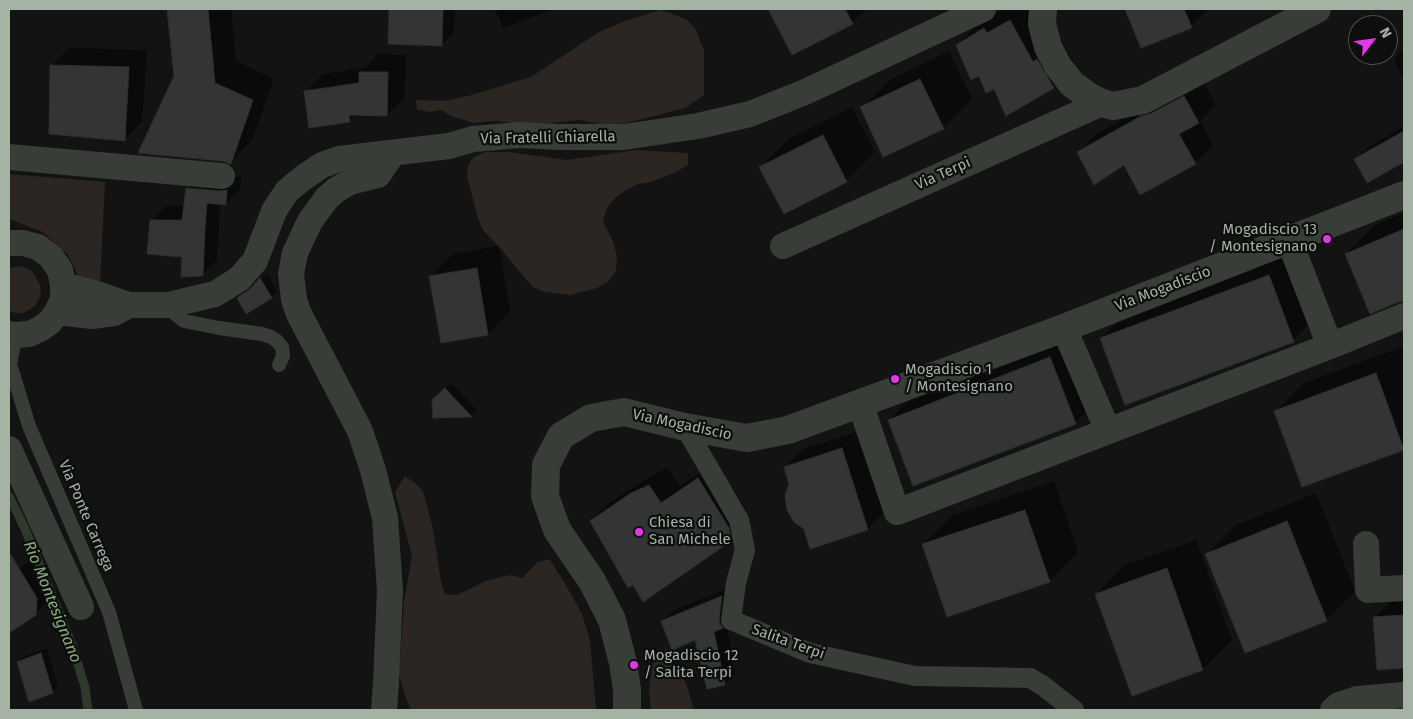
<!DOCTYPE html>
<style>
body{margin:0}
#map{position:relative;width:1413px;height:719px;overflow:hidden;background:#121312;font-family:"Fira Sans",sans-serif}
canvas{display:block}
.frame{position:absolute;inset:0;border:10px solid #a4b3a4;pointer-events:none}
.north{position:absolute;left:1348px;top:15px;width:50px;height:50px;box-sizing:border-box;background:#0d0e0d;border:1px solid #495049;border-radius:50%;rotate:60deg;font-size:14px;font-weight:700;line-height:20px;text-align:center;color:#a4b3a4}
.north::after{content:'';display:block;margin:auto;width:18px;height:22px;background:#e236e7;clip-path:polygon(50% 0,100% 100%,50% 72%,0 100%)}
</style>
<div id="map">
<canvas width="1413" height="719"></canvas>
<div class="frame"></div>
<div class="north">N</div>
</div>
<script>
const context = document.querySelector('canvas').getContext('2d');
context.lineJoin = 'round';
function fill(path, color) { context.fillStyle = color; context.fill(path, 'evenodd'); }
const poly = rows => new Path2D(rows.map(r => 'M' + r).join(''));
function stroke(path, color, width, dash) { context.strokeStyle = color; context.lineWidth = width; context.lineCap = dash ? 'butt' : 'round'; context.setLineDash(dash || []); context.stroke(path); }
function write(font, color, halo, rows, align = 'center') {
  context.font = font + ' "Fira Sans",sans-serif'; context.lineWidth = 4.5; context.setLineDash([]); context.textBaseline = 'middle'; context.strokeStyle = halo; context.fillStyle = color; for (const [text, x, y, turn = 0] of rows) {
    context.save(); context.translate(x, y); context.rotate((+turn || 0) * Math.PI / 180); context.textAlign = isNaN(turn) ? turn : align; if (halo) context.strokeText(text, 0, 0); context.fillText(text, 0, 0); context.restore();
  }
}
const green = poly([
 [661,10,686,19,695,28,704,50,704,95,685,108,627,123,605,125,580,120,531,125,496,121,474,123,451,116,441,110,429,112,417,109,416,100,443,101,468,96,531,77,599,32,625,21],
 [636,150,688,153,688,165,676,172,651,182,638,184,626,190,615,198,607,208,603,221,614,244,617,258,616,271,609,281,597,288,570,295,545,292,533,287,524,277,501,249,483,230,478,219,467,176,468,165,474,157,485,152,509,152,567,160],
 [9,174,105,182,100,282,79,278,68,255,43,232,9,219],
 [19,266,27,268,33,272,40,285,41,292,39,299,35,306,29,310,22,313,15,313,9,311,9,268],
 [405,476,415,483,423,491,433,529,441,582,445,594,457,595,488,580,511,575,522,578,538,562,549,559,563,580,582,614,590,640,596,710,411,710,406,698,399,675,404,602,412,556,395,492],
 [656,658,664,658,677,668,686,683,694,710,651,710,649,690,652,665]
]);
const shadow = poly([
 [169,9,231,9,236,61,274,79,252,140,230,162,175,76],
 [391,9,455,9,454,32,442,44,390,43],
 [495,9,555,9,503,28],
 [776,9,866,9,852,23,771,13],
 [1003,9,1008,9,1010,12,1014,9,1038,9,1059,37,1075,65,1053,87,994,87,979,75,957,45,980,23],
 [1126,9,1209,9,1191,26,1141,46],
 [69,48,147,50,142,122,124,140,51,66],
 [1404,48,1404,82,1394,58],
 [949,51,972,99,943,128,862,108,891,79],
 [378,54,406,55,405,97,387,115,356,114,349,121,305,92,323,74,365,68],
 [1202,79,1216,105,1200,121,1213,145,1195,163,1124,163,1079,152,1096,134,1160,99],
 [852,107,875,152,846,181,761,167,790,138],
 [1403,127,1404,160,1403,161,1356,159,1368,147],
 [202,174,236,177,241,176,240,189,225,204,220,203,217,260,202,275,183,255,152,220,166,206,185,206,187,188],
 [1404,213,1404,300,1399,301,1346,254,1375,225],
 [499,246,510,311,488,334,431,276,453,254],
 [1298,247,1322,311,1293,340,1101,338,1130,309],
 [267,273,277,291,271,297,238,298,244,292,256,285],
 [1079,329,1104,394,1075,423,889,420,918,391],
 [1404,346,1404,448,1303,486,1275,412,1304,383],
 [451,383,477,410,471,416,434,417,434,401],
 [860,431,885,511,868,529,805,528,785,467,803,449],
 [716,462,746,510,748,522,730,540,591,521,609,503,651,476,667,468,680,486],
 [1054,481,1078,552,1049,581,924,544,953,515],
 [1316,493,1355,591,1326,620,1207,554,1236,525],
 [1196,540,1232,640,1203,669,1133,694,1096,594,1125,565],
 [33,560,48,585,48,601,35,614,9,632,9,574],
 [733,586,726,623,736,673,725,684,696,638,662,621,674,610],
 [1403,589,1404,666,1378,668,1374,618],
 [47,648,58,686,52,692,18,662,24,656],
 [1404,691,1404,710,1363,710]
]);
const stream = poly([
 [9,496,25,529,72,645,85,687,88,710]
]);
const building = poly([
 [167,9,208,9,215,83,253,100,231,164,223,161,138,153,174,76,167,9],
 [389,9,443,9,442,46,388,44,389,9],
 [768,9,845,9,853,24,792,55,768,9],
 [1125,9,1184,9,1192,28,1141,48,1125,9],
 [1010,20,1033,62,1037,59,1054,88,1006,116,994,89,986,93,979,76,971,80,956,45,984,28,987,33,1010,20],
 [50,65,129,67,125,141,49,134,50,65],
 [359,72,388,72,387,116,349,115,350,122,309,128,304,91,359,83,359,72],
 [920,79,944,129,883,157,860,107,920,79],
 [1184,96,1199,123,1179,134,1196,164,1140,195,1124,165,1094,185,1077,152,1141,116,1150,114,1184,96],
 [1404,131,1404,162,1367,183,1354,159,1404,131],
 [823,135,847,182,784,214,759,167,823,135],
 [186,188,221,191,227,190,226,205,207,203,205,228,203,276,181,277,182,257,147,254,150,220,182,220,186,188],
 [1404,229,1404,301,1398,302,1370,314,1345,254,1404,229],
 [477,268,488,335,441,343,429,276,477,268],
 [1269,275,1294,342,1125,405,1100,338,1269,275],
 [260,278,272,298,246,314,237,298,250,289,260,278],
 [1050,357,1076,424,913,486,888,420,1050,357],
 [1376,373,1404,450,1302,487,1274,411,1376,373],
 [445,388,472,417,433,418,432,400,445,388],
 [842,448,868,530,810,549,804,529,794,522,787,510,785,495,789,484,784,467,842,448],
 [698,478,729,528,731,541,643,602,633,585,628,588,590,521,631,493,649,485,661,503,698,478],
 [1025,510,1050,582,947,617,922,544,1025,510],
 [1287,521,1327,621,1245,653,1205,554,1287,521],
 [9,552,37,598,36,615,9,633,9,552],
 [1167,568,1203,670,1132,696,1095,594,1167,568],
 [722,596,719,619,720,624,723,628,714,632,725,685,707,689,695,640,672,650,661,621,722,596],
 [1404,615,1404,668,1377,670,1373,617,1404,615],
 [41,653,53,693,29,702,17,662,41,653]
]);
const service = poly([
 [169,305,175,314,184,321,219,328,262,334,271,337,277,341,282,347,283,356,279,365],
 [16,335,10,364,29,426,109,612,136,710]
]);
const pedestrian = poly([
 [685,427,739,520,745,550,736,583,731,620,810,653,915,676,1030,678,1042,685,1074,710]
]);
const minor = poly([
 [9,157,222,176],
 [1289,240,1330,346],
 [9,243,23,243,38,247,51,257,60,270,63,285,63,299,57,312,50,322,40,329,29,334,16,335,9,334],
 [783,246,1102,103],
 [63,285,94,293,129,305,169,305,215,294,239,279,255,261,274,211,287,191,303,178,322,165,339,159,449,146,473,139,520,135,559,137,624,137,698,126,750,114,805,92,983,9],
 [57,312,92,316,114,313,129,305],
 [1064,328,1108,431],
 [860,403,897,512,1330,346,1404,316],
 [9,449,81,607],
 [1366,544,1368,590,1404,588],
 [384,710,386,682,390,591,385,518,373,470,360,431,298,312,294,299,291,274,295,253,310,221,327,198,336,190,350,182,378,175,393,153],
 [1333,710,1339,705,1357,699,1404,695]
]);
const tertiary = poly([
 [1043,9,1042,24,1048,47,1058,66,1072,84,1090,97,1102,103,1113,106,1143,100,1317,9],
 [627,710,627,689,623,663,612,620,592,581,557,530,545,496,546,465,561,436,591,418,624,412,685,427,747,438,788,430,1064,328,1404,195]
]);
const markers = [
 [1327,239,5,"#e236e7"],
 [895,379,5,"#e236e7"],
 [639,532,5,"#e236e7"],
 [634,665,5,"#e236e7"]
];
const streetNames = [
 ["Via Fratelli Chiarella",548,138,-1],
 ["Via Terpi",943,174,-24],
 ["Via Mogadiscio",1163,289,-21],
 ["Via Mogadiscio",682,425,12],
 ["Via Ponte Carrega",86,516,67],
 ["Salita Terpi",788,642,20]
];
const poiNames = [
 ["Mogadiscio 13",1317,230,"right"],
 ["/ Montesignano",1317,247,"right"],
 ["Mogadiscio 1",905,370],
 ["/ Montesignano",905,387],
 ["Chiesa di",649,523],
 ["San Michele",649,540],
 ["Mogadiscio 12",644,656],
 ["/ Salita Terpi",644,673]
];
const waterNames = [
 ["Rio Montesignano",52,602,68]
];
fill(green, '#2b2622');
fill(shadow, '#0007');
stroke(stream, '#2e382b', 9);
fill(building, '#323533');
stroke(building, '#2c2f2d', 1);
stroke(service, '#383d38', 14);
stroke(pedestrian, '#383d38', 20);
stroke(minor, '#383d38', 26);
stroke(tertiary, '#383d38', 28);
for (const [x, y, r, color] of markers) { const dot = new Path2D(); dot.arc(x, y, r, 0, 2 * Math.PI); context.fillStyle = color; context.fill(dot); stroke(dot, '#0d0e0d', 2); }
write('15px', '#a4b3a4', '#0d0e0d', streetNames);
write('15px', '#a4b3a4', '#0d0e0d', poiNames, 'left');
write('italic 16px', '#87ad7c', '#0d0e0d', waterNames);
</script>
